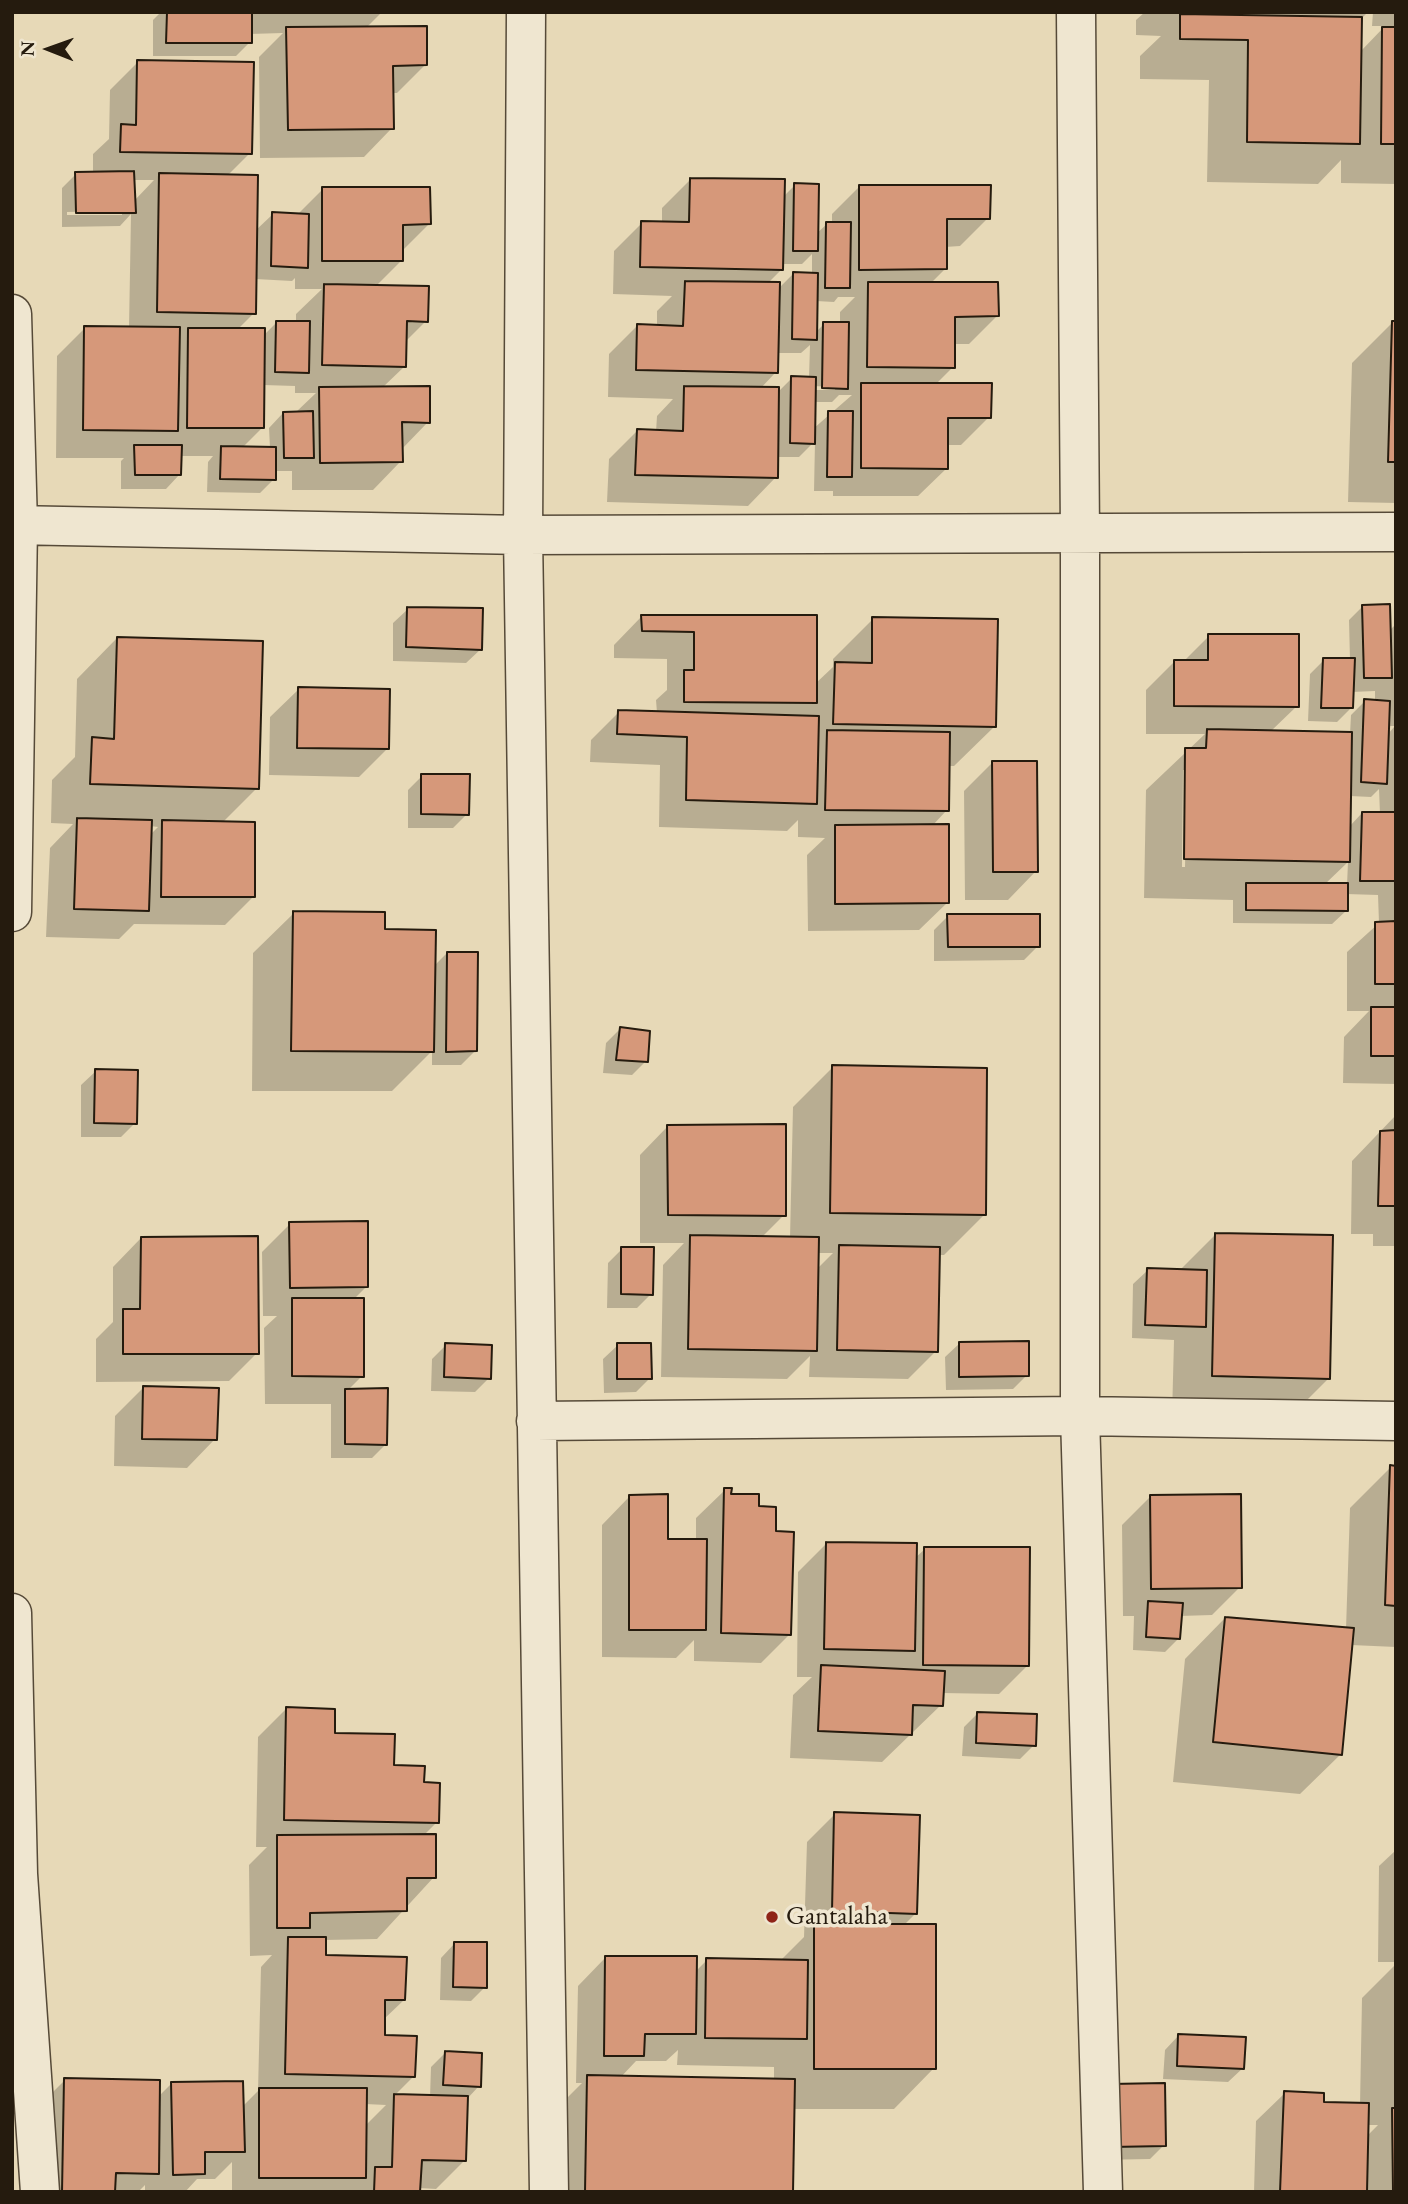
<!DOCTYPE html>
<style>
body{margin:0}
#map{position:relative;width:1408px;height:2204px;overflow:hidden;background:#e7d9b7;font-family:"EB Garamond",serif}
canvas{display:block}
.frame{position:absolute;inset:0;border:14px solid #251b0e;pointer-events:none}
.north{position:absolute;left:14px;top:14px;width:70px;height:70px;-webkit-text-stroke:5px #efe6d0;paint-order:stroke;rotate:271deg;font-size:19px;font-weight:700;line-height:28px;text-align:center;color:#251b0e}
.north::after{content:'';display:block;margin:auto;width:24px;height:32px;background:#251b0e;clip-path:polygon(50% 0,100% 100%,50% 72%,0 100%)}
</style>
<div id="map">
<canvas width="1408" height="2204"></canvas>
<div class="frame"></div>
<div class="north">N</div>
</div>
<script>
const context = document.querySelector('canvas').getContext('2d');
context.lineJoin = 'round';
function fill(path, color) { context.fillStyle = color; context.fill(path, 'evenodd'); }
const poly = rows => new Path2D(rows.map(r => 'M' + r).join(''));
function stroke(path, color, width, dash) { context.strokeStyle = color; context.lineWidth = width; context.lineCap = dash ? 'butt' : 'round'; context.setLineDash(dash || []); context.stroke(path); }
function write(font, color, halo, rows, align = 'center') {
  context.font = font + ' "EB Garamond",serif'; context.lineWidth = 7; context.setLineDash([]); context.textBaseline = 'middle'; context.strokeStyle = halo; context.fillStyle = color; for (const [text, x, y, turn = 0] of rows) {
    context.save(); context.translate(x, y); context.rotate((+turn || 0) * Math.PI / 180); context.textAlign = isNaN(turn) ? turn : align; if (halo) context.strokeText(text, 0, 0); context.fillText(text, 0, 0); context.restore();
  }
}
const shadow = poly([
 [161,12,382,12,366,28,425,65,397,93,392,93,392,128,364,157,260,158,259,57,283,33,250,34,250,42,236,56,153,56,153,20],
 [1145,12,1368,12,1360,20,1360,52,1385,26,1372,26,1373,12,1396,12,1396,184,1341,183,1341,160,1318,184,1207,182,1209,80,1140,79,1140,56,1161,36,1136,35,1136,20],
 [138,62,250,153,227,176,255,231,273,214,297,215,323,189,429,224,402,251,402,260,375,287,426,321,405,342,405,366,382,388,428,422,401,450,401,461,373,490,292,490,292,471,274,471,274,479,260,493,207,492,208,462,213,456,180,456,180,474,166,489,121,489,121,461,124,458,56,458,57,356,85,328,129,328,131,214,120,226,62,227,62,188,76,174,93,173,93,154,109,139,110,90],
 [133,180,154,180,134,201],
 [122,211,122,215,67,215,67,212],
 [295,278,295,289,322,289,296,314,296,322,276,323,263,336,237,330,254,313,255,279,292,281],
 [263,385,295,386,295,393,316,393,295,413,283,413,269,428,270,448,242,448,262,428],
 [690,180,783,197,795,185,816,234,827,224,832,224,832,214,860,186,988,218,960,246,945,247,945,269,930,284,997,316,969,344,953,344,953,367,935,385,989,417,961,445,947,445,947,468,918,496,833,496,833,491,814,491,815,441,799,457,776,457,776,477,748,506,607,502,609,459,637,431,656,432,657,416,673,399,608,397,609,354,637,326,657,327,657,311,672,296,613,294,614,251,642,223,662,224,662,208],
 [812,254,812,274,793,274,778,289,767,284,782,269,782,264,802,264],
 [838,297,855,297,840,312,840,324,824,324,816,332,816,301,834,302],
 [810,345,809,378,792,378,778,392,760,389,776,372,776,353,801,353],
 [813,386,835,387,835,390,813,390],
 [839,395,852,395,813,429,814,402,832,402],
 [1393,322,1396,322,1396,503,1348,502,1352,363],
 [1363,606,1389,631,1396,624,1396,1084,1343,1083,1344,1037,1369,1011,1347,1011,1347,952,1379,923,1378,895,1346,894,1347,910,1332,924,1233,923,1233,900,1144,898,1146,790,1205,734,1146,734,1146,690,1174,662,1183,662,1209,636,1297,706,1270,732,1350,734,1351,715,1365,701,1375,701,1375,691,1352,692,1351,708,1337,722,1308,721,1310,674,1324,660,1350,660,1349,620],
 [1387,726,1395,726,1387,735],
 [1183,770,1187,770,1185,867,1182,867],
 [1379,789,1380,814,1362,813,1349,827,1350,796,1371,797],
 [1348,862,1347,885,1324,885],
 [408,609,481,649,466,663,393,661,393,623],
 [642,616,816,617,815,684,833,667,833,659,873,619,995,726,954,766,948,766,947,810,932,826,948,902,919,930,808,931,807,855,825,838,798,837,798,820,787,831,659,827,660,765,590,762,591,740,619,712,657,713,656,700,667,690,667,659,614,658,614,645],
 [117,638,257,788,222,823,253,897,225,925,134,924,119,939,46,937,50,848,73,824,51,823,52,780,75,757,77,679],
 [150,826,158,827,150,835],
 [299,689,387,749,359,777,269,775,270,717],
 [993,762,1036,871,1008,900,965,900,964,791],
 [422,776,467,814,453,828,408,828,408,790],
 [294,913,383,931,433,967,447,953,475,1051,461,1065,432,1065,432,1051,392,1091,252,1091,253,953],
 [948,916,1038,946,1024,960,934,961,934,930],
 [620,1029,646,1061,632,1075,603,1073,606,1043],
 [833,1067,984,1215,944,1255,938,1255,936,1351,908,1379,809,1377,810,1356,787,1379,661,1377,663,1265,684,1243,640,1243,640,1155,668,1126,784,1215,761,1238,790,1238,793,1107],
 [817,1253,833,1253,816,1270],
 [96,1071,135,1123,121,1137,81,1137,81,1085],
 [1396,1115,1396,1246,1373,1246,1373,1234,1351,1234,1352,1161],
 [290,1224,367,1286,353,1300,362,1376,348,1390,386,1444,372,1458,331,1458,331,1404,265,1404,264,1328,277,1316,263,1316,262,1252],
 [1216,1234,1328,1379,1288,1419,1172,1416,1174,1340,1132,1338,1133,1284,1148,1270,1179,1271],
 [141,1238,257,1353,229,1381,96,1382,96,1339,113,1322,113,1267],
 [622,1249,651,1294,637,1308,607,1308,608,1263],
 [960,1343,1027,1375,1013,1389,946,1390,945,1357],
 [446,1345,489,1378,475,1392,431,1391,432,1359],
 [618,1345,650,1378,636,1392,604,1393,603,1359],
 [143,1388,215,1439,187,1468,114,1466,115,1416],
 [1391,1467,1396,1467,1396,1647,1351,1645,1341,1754,1300,1794,1173,1782,1185,1659,1225,1618,1346,1629,1350,1508],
 [725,1490,774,1533,789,1635,761,1663,694,1661,694,1640,676,1658,602,1657,602,1525,630,1496,666,1541,696,1541,696,1518],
 [1150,1497,1240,1587,1212,1615,1180,1616,1179,1638,1165,1652,1133,1650,1134,1616,1123,1616,1122,1525],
 [827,1543,915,1558,925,1549,1028,1665,999,1694,942,1693,941,1705,882,1762,790,1758,793,1695,812,1677,797,1677,798,1572],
 [286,1709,423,1784,437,1822,424,1835,434,1877,377,1939,325,1940,324,1956,404,2000,383,2020,383,2037,414,2076,395,2095,430,2097,431,2067,445,2053,479,2086,466,2100,465,2160,436,2189,419,2188,419,2192,232,2192,232,2162,215,2179,197,2179,185,2192,145,2192,145,2185,138,2192,35,2192,36,2109,65,2080,158,2097,171,2084,242,2107,258,2091,261,1967,272,1955,250,1956,249,1865,267,1847,256,1847,258,1737],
 [365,2104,386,2105,365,2126],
 [978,1713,1034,1745,1020,1759,962,1756,964,1727],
 [835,1814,916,1913,903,1926,934,2068,894,2109,792,2109,791,2192,546,2192,547,2118,582,2083,576,2083,578,1986,606,1957,695,1972,707,1960,780,1961,804,1937,807,1842],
 [678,2050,677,2065,774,2067,774,2080,620,2078,636,2061,666,2061],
 [1396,1850,1396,1962,1378,1962,1379,1866],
 [455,1943,485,1987,471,2001,440,2000,441,1958],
 [1396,1964,1396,2192,1254,2192,1256,2121,1285,2093,1322,2104,1360,2105,1362,1998],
 [1367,2125,1378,2125,1367,2136],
 [1179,2035,1243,2068,1228,2082,1163,2079,1165,2050],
 [1111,2085,1164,2145,1150,2159,1097,2160]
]);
const building = poly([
 [167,12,252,12,252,43,166,43,167,12],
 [1180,14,1362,17,1360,144,1247,142,1248,40,1180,39,1180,14],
 [427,26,427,65,393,66,394,129,288,130,286,27,427,26],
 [1382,27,1396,27,1396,144,1381,144,1382,27],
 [137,60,254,62,252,154,120,152,121,124,136,125,137,60],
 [134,171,136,213,76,213,75,172,134,171],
 [159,173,258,175,256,314,157,312,159,173],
 [690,178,785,179,783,270,640,267,641,221,689,222,690,178],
 [794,183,819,184,818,251,793,251,794,183],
 [859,185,991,185,990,219,947,219,947,269,859,270,859,185],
 [322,187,430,187,431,224,403,225,403,261,322,261,322,187],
 [272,212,309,214,308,268,271,266,272,212],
 [826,222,851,222,850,288,825,288,826,222],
 [793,272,818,273,817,340,792,339,793,272],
 [685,281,780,282,778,373,636,370,637,324,683,326,685,281],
 [868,282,998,282,999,316,955,317,955,368,867,367,868,282],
 [324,284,429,286,428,322,407,321,406,367,322,365,324,284],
 [276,321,310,321,309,373,275,372,276,321],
 [1392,321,1396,321,1396,462,1388,462,1392,321],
 [823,322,849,322,848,389,822,388,823,322],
 [84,326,180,327,178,431,83,430,84,326],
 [188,328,265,328,264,428,187,428,188,328],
 [791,376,816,377,815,444,790,443,791,376],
 [861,383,992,383,991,418,948,418,948,469,861,468,861,383],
 [430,386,430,423,402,422,403,462,320,463,319,387,430,386],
 [684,386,779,387,778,478,635,475,637,429,683,431,684,386],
 [313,411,314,458,284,458,283,412,313,411],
 [828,411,853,411,852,477,827,477,828,411],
 [134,445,182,445,181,475,135,475,134,445],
 [221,446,276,447,276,480,220,479,221,446],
 [1390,604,1392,678,1364,678,1362,605,1390,604],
 [407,607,483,608,482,650,406,647,407,607],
 [641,615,817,615,817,703,684,702,684,670,694,670,694,632,642,631,641,615],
 [872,617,998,619,996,727,833,724,835,662,872,663,872,617],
 [1208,634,1299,634,1299,707,1174,706,1174,660,1208,660,1208,634],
 [117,637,263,641,259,789,90,784,92,737,114,739,117,637],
 [1323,658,1355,658,1353,708,1321,708,1323,658],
 [298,687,390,689,389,749,297,748,298,687],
 [1364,699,1390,701,1387,784,1361,782,1364,699],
 [618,710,819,716,817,804,686,800,687,737,617,734,618,710],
 [1207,729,1352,732,1350,862,1184,859,1185,748,1206,748,1207,729],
 [827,730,950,732,949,811,825,810,827,730],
 [992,761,1037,761,1038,872,993,872,992,761],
 [421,774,470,774,469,815,421,814,421,774],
 [1362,812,1396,812,1396,881,1360,881,1362,812],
 [77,818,152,820,149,911,74,909,77,818],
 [162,820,255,822,255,897,161,897,162,820],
 [949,824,949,903,835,904,835,825,949,824],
 [1246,883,1348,883,1348,911,1246,910,1246,883],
 [293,911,385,912,385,929,436,930,434,1052,291,1051,293,911],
 [947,914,1040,914,1040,947,948,947,947,914],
 [1396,921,1396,984,1375,984,1375,922,1396,921],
 [447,952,478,952,477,1051,446,1052,447,952],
 [1371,1007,1396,1007,1396,1056,1371,1056,1371,1007],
 [620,1027,650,1031,648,1062,616,1060,620,1027],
 [832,1065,987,1068,986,1215,830,1213,832,1065],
 [95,1069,138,1070,137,1124,94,1123,95,1069],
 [786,1124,786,1216,668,1215,667,1125,786,1124],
 [1396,1130,1396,1206,1378,1206,1380,1131,1396,1130],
 [368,1221,368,1287,290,1288,289,1222,368,1221],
 [1215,1233,1333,1235,1330,1379,1212,1376,1215,1233],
 [690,1235,819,1237,817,1351,688,1349,690,1235],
 [258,1236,259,1354,123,1354,123,1309,140,1309,141,1237,258,1236],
 [839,1245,940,1247,938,1352,837,1350,839,1245],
 [621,1247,654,1247,653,1295,621,1294,621,1247],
 [1147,1268,1207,1270,1206,1327,1145,1325,1147,1268],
 [292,1298,364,1298,364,1377,292,1376,292,1298],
 [1029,1341,1029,1376,959,1377,959,1342,1029,1341],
 [445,1343,492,1345,491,1379,444,1377,445,1343],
 [617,1343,651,1343,652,1379,617,1379,617,1343],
 [143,1386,219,1388,217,1440,142,1439,143,1386],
 [388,1388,387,1445,345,1444,345,1389,388,1388],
 [1390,1465,1396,1466,1396,1606,1385,1605,1390,1465],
 [724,1488,732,1488,731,1494,759,1494,759,1506,776,1507,776,1531,794,1532,791,1635,721,1633,724,1488],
 [668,1494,668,1539,707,1539,706,1630,629,1630,629,1495,668,1494],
 [1241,1494,1242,1588,1151,1589,1150,1495,1241,1494],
 [826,1542,917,1543,915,1651,824,1649,826,1542],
 [924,1547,1030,1547,1029,1666,923,1665,924,1547],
 [1148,1601,1183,1603,1180,1639,1146,1637,1148,1601],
 [1225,1617,1354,1628,1342,1755,1213,1742,1225,1617],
 [821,1665,945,1671,943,1706,913,1705,912,1735,818,1731,821,1665],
 [286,1707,335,1709,335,1733,395,1734,394,1765,425,1766,424,1782,440,1783,439,1823,284,1820,286,1707],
 [977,1712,1037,1714,1036,1746,976,1743,977,1712],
 [834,1812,920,1815,917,1914,832,1911,834,1812],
 [436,1834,436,1878,407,1878,407,1911,310,1913,310,1928,277,1928,277,1835,436,1834],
 [814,1924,936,1924,936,2069,814,2069,814,1924],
 [288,1937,326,1937,326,1955,407,1957,405,2000,385,2000,385,2035,417,2036,415,2077,285,2074,288,1937],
 [454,1942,487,1942,487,1988,453,1987,454,1942],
 [605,1956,697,1956,696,2034,645,2034,644,2056,604,2056,605,1956],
 [706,1958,808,1960,807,2039,705,2038,706,1958],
 [1178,2034,1246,2037,1244,2069,1177,2066,1178,2034],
 [445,2051,482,2053,481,2087,443,2085,445,2051],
 [587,2075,795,2079,793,2192,585,2192,587,2075],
 [64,2078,160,2080,159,2174,116,2173,115,2192,62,2192,64,2078],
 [243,2081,245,2152,205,2152,205,2174,173,2175,171,2082,243,2081],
 [1165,2083,1166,2146,1111,2147,1110,2084,1165,2083],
 [259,2088,367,2088,366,2178,259,2178,259,2088],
 [1284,2091,1324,2093,1324,2102,1369,2103,1367,2192,1280,2192,1284,2091],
 [394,2094,468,2096,466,2161,422,2160,420,2192,374,2192,375,2167,392,2167,394,2094],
 [1392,2108,1396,2108,1396,2192,1393,2192,1392,2108]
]);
const street = poly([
 [526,12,523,535,549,2192],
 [1076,12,1080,535,1080,1416,1103,2192],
 [12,314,18,525,12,912],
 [12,525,523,535,1396,532],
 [536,1421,1080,1416,1396,1421],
 [12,1613,18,1874,40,2192]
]);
const markers = [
 [772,1917,7,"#8f2418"]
];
const poiNames = [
 ["Gantalaha",786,1917]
];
fill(shadow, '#0003');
fill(building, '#d6987a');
stroke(building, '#251b0e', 2);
stroke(street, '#564a38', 41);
stroke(street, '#efe6d0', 38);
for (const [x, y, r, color] of markers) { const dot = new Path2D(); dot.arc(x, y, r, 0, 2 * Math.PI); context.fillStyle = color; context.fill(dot); stroke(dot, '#efe6d0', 2.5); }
write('26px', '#251b0e', '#efe6d0', poiNames, 'left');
</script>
